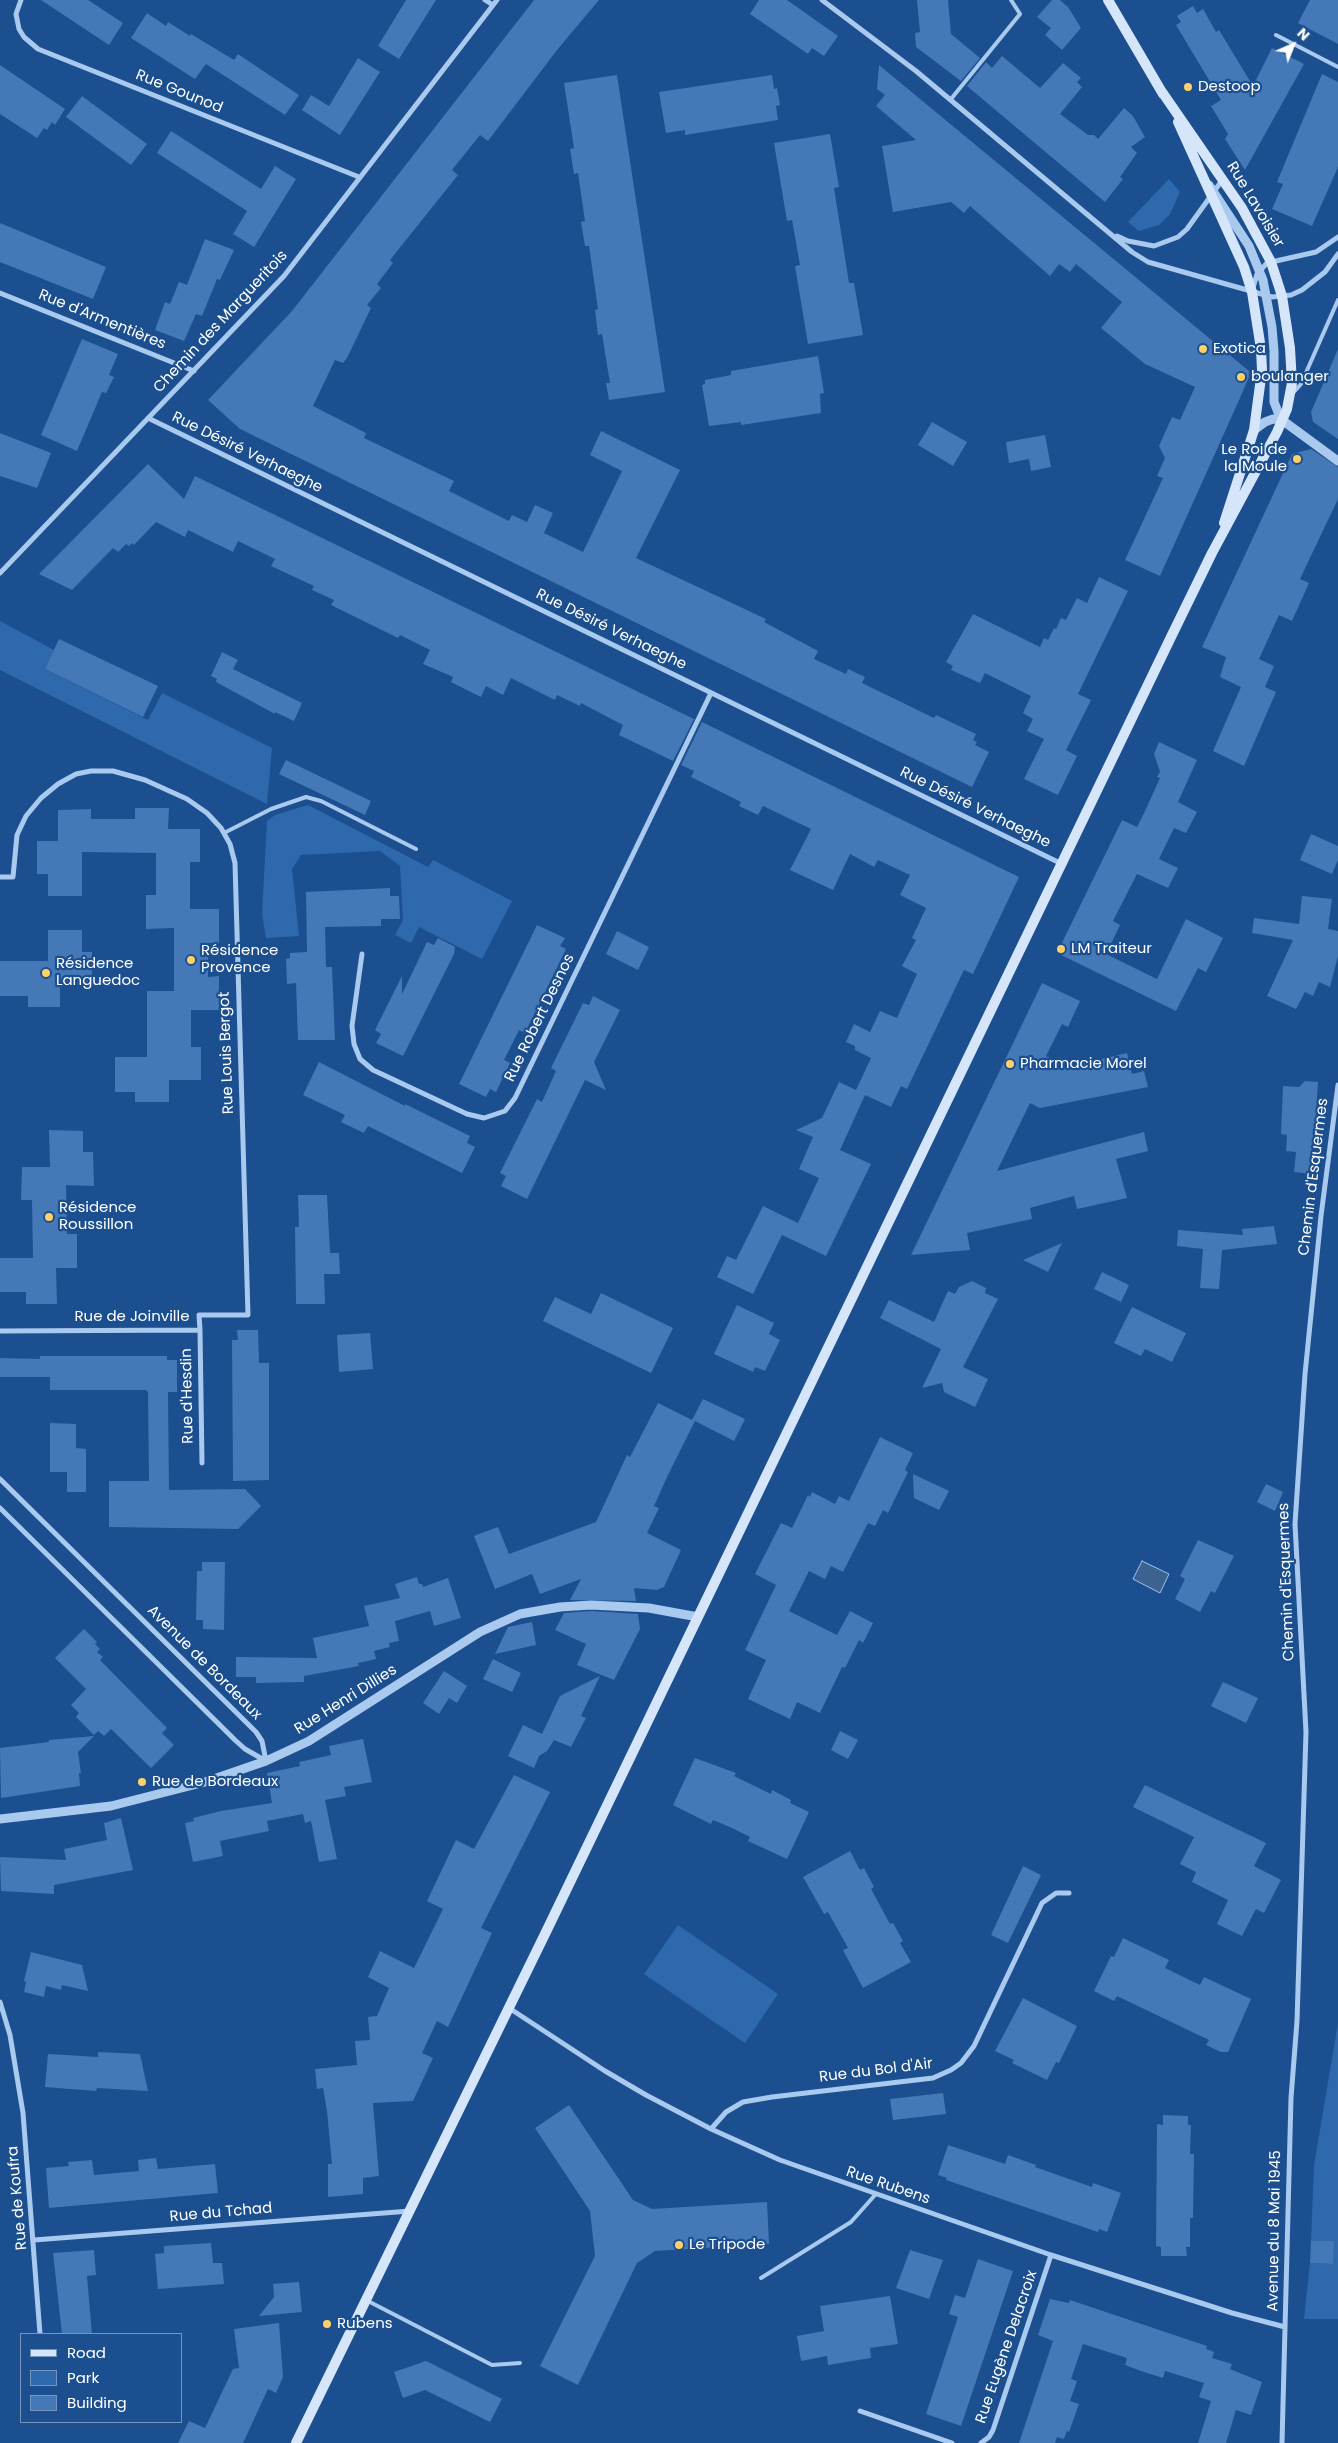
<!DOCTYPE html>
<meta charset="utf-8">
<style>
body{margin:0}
#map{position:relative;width:1338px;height:2443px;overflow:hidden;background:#1b4f8f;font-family:Poppins,sans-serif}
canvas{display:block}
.legend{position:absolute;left:20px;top:2333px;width:162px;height:90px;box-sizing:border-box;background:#1b4f8f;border:1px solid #7695bc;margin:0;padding:6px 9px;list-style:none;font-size:15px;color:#fff}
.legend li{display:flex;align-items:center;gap:10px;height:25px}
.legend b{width:25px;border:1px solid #7695bc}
.north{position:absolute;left:1268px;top:20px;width:50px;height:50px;-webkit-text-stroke:4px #1b4f8f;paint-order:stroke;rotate:44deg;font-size:14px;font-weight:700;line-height:20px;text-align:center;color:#fff}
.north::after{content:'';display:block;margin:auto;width:18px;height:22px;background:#fff;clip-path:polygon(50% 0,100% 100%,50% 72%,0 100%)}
</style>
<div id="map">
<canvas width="1338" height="2443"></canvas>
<ul class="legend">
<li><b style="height:6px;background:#d6e6fa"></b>Road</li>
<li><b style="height:14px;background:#2e69ad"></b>Park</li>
<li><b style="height:14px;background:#4478b7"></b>Building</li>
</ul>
<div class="north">N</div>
</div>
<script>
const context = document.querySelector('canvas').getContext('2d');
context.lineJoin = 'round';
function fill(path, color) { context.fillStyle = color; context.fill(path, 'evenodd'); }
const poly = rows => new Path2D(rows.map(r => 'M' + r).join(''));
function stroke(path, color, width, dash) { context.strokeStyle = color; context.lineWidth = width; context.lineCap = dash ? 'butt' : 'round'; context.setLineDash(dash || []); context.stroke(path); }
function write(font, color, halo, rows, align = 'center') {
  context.font = font + ' Poppins,sans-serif'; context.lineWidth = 4.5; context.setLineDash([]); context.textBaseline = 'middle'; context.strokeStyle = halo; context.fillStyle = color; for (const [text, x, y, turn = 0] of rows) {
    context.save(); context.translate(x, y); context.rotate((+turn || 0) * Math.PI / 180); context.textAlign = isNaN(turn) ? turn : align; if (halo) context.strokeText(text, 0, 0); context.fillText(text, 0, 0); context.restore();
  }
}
const green = poly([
 [1169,179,1180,192,1170,214,1159,225,1139,231,1128,222],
 [0,621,54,650,45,669,148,720,162,693,272,748,267,804,0,670],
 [308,805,428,867,433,860,512,901,482,959,419,927,411,943,395,935,403,920,400,866,380,851,301,855,292,869,299,936,266,938,262,914,267,821,275,815],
 [678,1925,778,1994,745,2043,644,1974],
 [1338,2023,1338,2319,1304,2319,1310,2263,1333,2264,1333,2242,1311,2241,1314,2165]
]);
const water = poly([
 [1142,1561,1169,1574,1160,1593,1133,1579,1142,1561]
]);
const building = poly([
 [41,0,88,0,123,23,109,45],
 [406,0,436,0,399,59,378,46],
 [534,0,599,0,557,50,488,141,480,135,452,170,458,175,390,260,393,263,377,284,381,288,367,305,371,308,347,358,343,363,335,360,313,406,366,433,364,438,454,481,449,491,509,521,512,515,527,522,535,505,553,513,544,533,583,552,622,471,590,455,601,431,680,470,636,558,766,619,764,622,818,651,814,659,846,674,848,669,865,677,862,683,934,718,936,715,976,734,973,740,977,742,975,745,989,752,972,787,240,429,208,400,292,311],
 [759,0,787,0,838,36,824,56,812,48,808,54,750,14],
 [917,0,948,0,951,34,980,58,961,81,916,47,915,33,920,32],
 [1052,0,1060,0,1068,7,1081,28,1062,50,1045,35,1051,28,1037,17],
 [1310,0,1338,0,1338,44,1298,23],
 [1193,6,1197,13,1203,9,1216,32,1219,30,1253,86,1272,48,1304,64,1245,170,1225,139,1228,134,1211,106,1221,100,1176,25,1181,22,1177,16],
 [147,13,166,26,168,22,190,36,191,34,234,60,238,54,299,95,285,115,206,64,195,79,131,38],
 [1002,56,1040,88,1063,63,1081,78,1077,82,1082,87,1060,114,1088,135,1094,135,1098,139,1124,108,1133,116,1145,137,1131,147,1137,153,1120,177,1123,179,1105,202,967,86,986,62,992,68],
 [358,58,380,72,340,135,302,110,311,95,329,106],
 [0,65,65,109,55,125,52,122,47,130,44,128,37,138,0,114],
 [879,65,1249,371,1249,377,1240,398,1160,576,1125,560,1163,478,1157,476,1165,458,1159,446,1172,417,1180,420,1195,387,1145,364,1101,328,1122,302,1076,264,1070,272,1059,264,1050,276,970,206,964,213,951,202,893,212,882,146,916,140,876,106,885,95,877,89],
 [1322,74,1338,82,1338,167,1312,226,1272,209,1283,184,1277,182],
 [617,75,665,392,609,400,606,383,610,383,602,334,598,335,595,310,598,309,589,246,585,246,581,222,585,221,578,173,574,174,570,149,574,148,564,83],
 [772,75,774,89,777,88,780,105,776,106,778,120,685,135,685,130,666,133,659,92],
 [82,96,147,144,131,165,66,117],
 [171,131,261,189,275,166,296,179,254,247,233,234,247,211,157,153],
 [830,134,839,187,834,188,849,283,854,283,863,335,808,344,795,266,800,265,792,220,787,221,774,143],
 [0,223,106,267,93,299,0,262],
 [205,239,234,250,220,280,217,279,202,316,196,314,184,341,155,330,165,302,170,304,179,282,187,285],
 [82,339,118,354,109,375,114,377,106,393,102,392,77,451,41,435],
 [1338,349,1338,439,1313,422,1311,412],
 [818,356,824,393,820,394,821,413,741,425,741,422,709,426,702,385,705,384,705,380,731,375,731,371],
 [932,422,967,442,953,466,918,445],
 [0,433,51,453,37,488,0,476],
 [1045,435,1051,467,1031,471,1029,459,1009,463,1006,442],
 [1311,449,1338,467,1338,499,1300,579,1309,583,1292,621,1279,615,1259,659,1274,666,1265,687,1276,692,1244,766,1213,751,1241,687,1220,677,1226,657,1202,647,1292,454],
 [148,464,184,499,195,476,694,719,673,761,619,735,623,725,581,703,580,706,557,695,555,700,511,678,503,695,486,686,481,697,451,682,453,677,423,664,430,650,400,635,398,638,331,605,334,600,312,590,314,586,271,566,275,559,238,541,233,552,188,530,185,537,156,522,134,545,132,543,129,546,126,544,118,552,113,548,72,590,39,574],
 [1099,577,1128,591,1078,694,1091,700,1066,750,1077,756,1058,795,1024,779,1044,739,1027,731,1033,719,1023,713,1031,696,985,673,980,683,951,670,953,666,946,662,973,614,1040,647,1044,638,1048,640,1054,628,1056,629,1061,618,1066,620,1077,598,1087,603],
 [59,639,158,686,143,717,45,669],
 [222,652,238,660,233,669,302,703,294,721,275,712,275,714,216,682,217,679,211,676],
 [702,722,1019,877,973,974,964,970,907,1089,901,1086,891,1107,865,1095,840,1150,871,1164,826,1256,782,1235,753,1294,717,1277,727,1256,736,1260,763,1206,798,1223,819,1178,799,1169,813,1137,796,1130,822,1118,839,1082,856,1090,871,1058,855,1050,855,1046,846,1042,854,1024,870,1032,880,1011,897,1018,917,974,902,966,916,940,912,938,926,908,900,895,910,875,878,860,874,867,850,854,833,890,790,870,811,829,763,806,758,815,739,806,741,802,691,777,694,771,681,765],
 [1159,742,1197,760,1178,802,1197,812,1186,833,1174,828,1159,859,1178,868,1168,888,1137,874,1113,921,1120,925,1106,954,1157,979,1186,919,1223,938,1206,972,1198,968,1176,1011,1057,953,1122,820,1137,827,1146,809,1160,778,1157,777,1160,772,1154,754],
 [286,760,371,801,365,815,279,774],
 [135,808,169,808,168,829,200,829,200,862,190,862,190,909,219,909,219,943,208,943,208,977,219,976,219,1010,191,1010,191,1047,201,1047,201,1080,169,1080,169,1102,135,1102,135,1092,115,1092,115,1057,147,1057,147,991,174,991,174,928,146,929,146,895,156,895,156,853,82,852,82,896,48,896,48,874,37,874,37,841,58,841,58,810,91,809,91,819,135,819],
 [1311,834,1338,846,1338,860,1332,874,1300,860],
 [390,888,390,896,399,896,400,919,381,919,381,926,325,927,326,967,332,967,335,1040,298,1040,296,983,287,984,286,959,290,958,290,953,307,952,306,892],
 [1302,896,1332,899,1328,929,1338,931,1338,956,1330,987,1319,982,1313,996,1305,992,1296,1009,1267,996,1293,940,1252,933,1254,918,1299,924],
 [537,925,565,938,560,946,566,949,525,1033,519,1030,504,1060,510,1063,496,1092,490,1089,486,1097,459,1084],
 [48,930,82,930,82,952,92,952,92,985,60,985,60,1007,28,1007,28,996,0,996,0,961,48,961],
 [617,931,649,947,638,970,606,954],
 [438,938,455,947,454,954,403,1056,376,1043,381,1034,375,1030,402,976,402,994,427,942,434,945],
 [1042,983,1080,1001,1068,1027,1062,1024,1046,1056,1058,1062,1054,1070,1127,1053,1132,1074,1144,1071,1148,1087,1040,1108,1030,1103,997,1171,1144,1132,1148,1151,1116,1159,1127,1198,1077,1209,1074,1196,1030,1208,1032,1219,967,1233,970,1250,911,1255],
 [593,996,620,1010,594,1062,606,1090,585,1080,527,1199,501,1186,506,1176,500,1173,537,1099,542,1102,556,1071,551,1068,583,1003,589,1005],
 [319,1062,405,1106,405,1104,470,1136,467,1143,475,1147,462,1173,368,1126,364,1133,341,1122,345,1115,303,1095],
 [1305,1081,1318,1082,1312,1174,1294,1172,1296,1152,1286,1151,1287,1135,1281,1134,1283,1086,1299,1087],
 [49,1130,83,1131,83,1152,93,1152,94,1186,66,1185,67,1234,77,1234,77,1268,56,1268,57,1304,26,1304,26,1292,0,1292,0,1258,33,1258,32,1200,21,1200,22,1167,50,1167],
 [298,1195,327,1195,330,1253,339,1253,340,1274,324,1274,325,1304,296,1304,295,1227,299,1227],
 [1274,1226,1277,1244,1222,1250,1219,1289,1200,1288,1203,1249,1177,1246,1178,1230,1243,1235,1242,1229],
 [1062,1243,1048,1272,1023,1260],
 [1102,1272,1129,1285,1121,1302,1094,1289],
 [972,1281,986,1288,985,1293,998,1299,963,1367,988,1379,975,1407,944,1392,942,1383,922,1388,941,1349,880,1318,889,1300,934,1322,948,1291,955,1294,959,1287],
 [601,1293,673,1328,651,1373,543,1321,555,1297,591,1314],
 [737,1305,774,1323,769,1334,780,1340,765,1371,755,1367,753,1372,714,1354],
 [1132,1307,1186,1333,1172,1362,1145,1349,1141,1356,1114,1343],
 [237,1330,258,1330,259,1363,269,1363,269,1480,233,1481,232,1340,238,1340],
 [370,1333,373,1369,339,1372,337,1335],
 [40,1356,167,1356,167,1360,177,1360,177,1392,168,1392,169,1490,245,1489,261,1506,238,1529,109,1527,109,1481,149,1481,148,1392,146,1390,50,1390,50,1377,0,1377,0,1358,40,1359],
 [703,1399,745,1419,734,1441,695,1421,668,1475,654,1506,659,1508,647,1533,681,1550,664,1587,657,1590,634,1588,636,1601,570,1600,581,1579,540,1594,532,1574,495,1589,474,1536,498,1527,509,1554,596,1522,627,1455,630,1457,658,1403,692,1420],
 [50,1423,76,1424,76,1448,86,1449,86,1492,67,1492,67,1472,50,1472],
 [880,1437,913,1453,905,1470,908,1472,888,1513,883,1510,875,1526,868,1523,843,1572,831,1566,825,1579,809,1571,789,1611,837,1635,850,1611,873,1623,863,1643,859,1640,845,1668,842,1667,820,1713,797,1702,790,1719,748,1699,766,1660,745,1650,776,1585,755,1574,781,1523,792,1528,808,1495,810,1497,812,1492,835,1504,839,1496,849,1501],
 [913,1474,949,1491,939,1510,914,1498],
 [1266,1484,1283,1492,1275,1511,1257,1502],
 [1198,1540,1234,1556,1215,1593,1211,1591,1200,1612,1175,1599,1185,1579,1180,1576],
 [202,1562,225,1562,224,1630,203,1629,203,1620,196,1620,197,1571,202,1571],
 [417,1577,419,1584,422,1584,423,1587,448,1578,461,1618,434,1626,430,1611,395,1621,399,1641,389,1643,390,1647,374,1651,376,1659,358,1663,359,1666,304,1676,304,1682,256,1683,256,1677,236,1677,236,1657,317,1658,313,1638,369,1626,364,1606,400,1598,395,1584],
 [591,1611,638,1614,640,1629,614,1680,577,1665,586,1644,555,1630,564,1613],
 [532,1622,536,1645,495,1654,508,1627],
 [84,1629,97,1642,95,1644,100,1649,97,1652,103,1657,100,1660,167,1728,162,1733,174,1745,151,1768,111,1729,104,1736,98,1731,94,1735,76,1717,79,1713,71,1705,86,1689,55,1658],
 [493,1659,521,1673,512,1692,483,1679],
 [444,1671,467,1686,457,1703,449,1698,439,1714,423,1703],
 [600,1676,581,1716,586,1718,571,1747,554,1740,547,1751,539,1756,534,1768,508,1756,523,1725,542,1734,560,1696],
 [1223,1682,1258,1698,1246,1723,1211,1706],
 [840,1731,858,1740,848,1759,831,1750],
 [94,1736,78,1752,81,1773,79,1773,80,1786,1,1798,0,1748,49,1742,49,1740],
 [363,1739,372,1782,344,1787,346,1796,325,1800,337,1859,319,1862,311,1821,305,1823,303,1814,267,1821,269,1831,220,1841,223,1856,193,1862,185,1823,194,1821,193,1818,221,1811,272,1803,267,1773,300,1766,299,1762,331,1755,329,1746],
 [695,1758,736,1773,734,1776,771,1794,772,1790,791,1800,790,1803,809,1812,787,1859,748,1841,750,1837,732,1828,713,1820,711,1824,673,1805],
 [514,1775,550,1792,481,1928,492,1933,448,2027,437,2021,422,2053,433,2058,413,2101,373,2103,379,2176,363,2178,363,2194,328,2197,328,2164,332,2164,327,2111,323,2088,317,2089,315,2069,357,2065,355,2041,370,2040,368,2017,377,2016,389,1988,368,1977,380,1951,414,1968,443,1909,427,1901,456,1840,474,1849],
 [1145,1785,1266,1843,1254,1866,1281,1880,1264,1913,1256,1909,1242,1936,1217,1924,1228,1900,1192,1882,1196,1872,1180,1864,1194,1837,1133,1807],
 [121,1818,133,1870,54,1885,54,1894,1,1891,0,1857,66,1860,64,1849,107,1840,104,1823],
 [850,1851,860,1870,864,1868,874,1887,871,1889,890,1924,893,1923,903,1941,900,1943,911,1962,863,1988,843,1950,848,1948,828,1912,824,1914,803,1877],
 [1023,1866,1041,1875,1008,1943,991,1935],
 [1123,1938,1169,1960,1165,1968,1200,1985,1204,1977,1251,1999,1228,2052,1221,2052,1206,2045,1209,2040,1117,1996,1114,2001,1094,1991,1111,1956,1114,1957],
 [31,1952,82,1965,88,1991,62,1985,61,1990,46,1986,44,1997,24,1992,26,1982,24,1981],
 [1023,1998,1077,2026,1059,2063,1056,2062,1047,2080,1012,2063,1014,2060,995,2051],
 [98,2052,140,2054,148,2091,97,2088,96,2091,45,2087,48,2054,98,2057],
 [943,2093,946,2114,893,2120,890,2099],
 [569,2105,633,2200,652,2209,767,2202,769,2244,655,2251,637,2263,578,2385,540,2366,595,2256,590,2211,535,2128],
 [1163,2115,1188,2116,1188,2125,1191,2125,1190,2154,1194,2154,1193,2218,1190,2218,1190,2247,1186,2247,1187,2256,1161,2256,1161,2247,1156,2246,1157,2124,1163,2125],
 [948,2145,1005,2164,1008,2155,1036,2165,1035,2167,1092,2187,1093,2183,1121,2193,1107,2232,1099,2229,1098,2232,946,2180,947,2178,938,2175],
 [156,2158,158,2169,215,2164,218,2193,49,2208,46,2168,69,2166,68,2162,92,2160,94,2175,139,2171,138,2160],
 [1311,2241,1334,2241,1333,2264,1310,2263],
 [211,2243,213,2263,222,2263,224,2284,158,2289,155,2254,164,2253,164,2246],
 [94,2250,96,2275,87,2276,92,2334,62,2334,53,2253],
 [910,2250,943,2260,929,2299,896,2288],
 [978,2259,1013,2271,961,2426,926,2414,958,2317,949,2314,955,2295,965,2298],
 [299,2282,302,2312,259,2316,274,2297,273,2284],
 [890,2296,898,2344,870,2348,871,2358,828,2365,827,2356,801,2361,797,2336,824,2331,820,2306],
 [1050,2299,1069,2303,1070,2300,1207,2346,1206,2349,1214,2352,1212,2358,1232,2364,1230,2369,1262,2382,1251,2415,1236,2410,1226,2443,1198,2443,1211,2401,1199,2397,1204,2383,1165,2371,1163,2378,1144,2372,1125,2365,1127,2358,1083,2344,1071,2379,1077,2381,1070,2401,1079,2404,1069,2432,1067,2431,1064,2439,1057,2437,1055,2443,1019,2443,1053,2341,1038,2335],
 [279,2323,283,2377,276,2393,268,2389,243,2443,178,2443,189,2421,205,2428,233,2369,239,2368,234,2329],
 [426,2361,502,2399,490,2422,425,2390,403,2398,394,2372]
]);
const service = poly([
 [1276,35,1338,67],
 [951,99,1020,14,1011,0],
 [1293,393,1301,384,1338,300],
 [224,833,271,809,306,797,321,801,416,849],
 [761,2278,851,2222,875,2195],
 [366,2300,492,2365,520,2363]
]);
const minor = poly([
 [21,0,16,14,19,29,24,37,38,49,359,177],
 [485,0,493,5],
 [822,0,916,71,1132,252,1148,262,1272,297,1291,295,1302,290,1325,272,1338,254],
 [1117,236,1128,241,1154,246,1178,237,1187,229,1223,179],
 [1253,288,1257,274,1267,263,1316,252,1338,237],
 [0,293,194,371],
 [148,418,1062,864],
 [0,573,284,276,497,0],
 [0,877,13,877,17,835,26,816,41,798,58,784,76,774,91,771,113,771,145,780,187,799,207,813,221,828,230,844,235,863,248,1315,199,1315,200,1330,0,1331],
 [362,954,352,1026,354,1044,360,1059,373,1070,467,1114,484,1118,505,1111,515,1098,711,693],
 [200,1330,202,1463],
 [0,1479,256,1732,262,1741,266,1761],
 [0,1508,235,1740,245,1749,266,1761],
 [0,2002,10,2035,23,2113,40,2334],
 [509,2008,605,2071,646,2095,711,2129,780,2160,1051,2255,1232,2313,1285,2327],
 [711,2129,726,2112,743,2102,772,2097,933,2078,951,2070,961,2063,974,2046,1042,1903,1056,1893,1069,1893],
 [34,2240,410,2211],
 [860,2411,952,2443],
 [981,2443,989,2437,993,2430,1051,2255],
 [1282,2443,1291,2098,1297,2021,1306,1732,1295,1524,1305,1374,1321,1216,1338,1085]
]);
const tertiary = poly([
 [1209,185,1249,246,1263,280,1272,327,1274,351,1274,402,1278,412,1282,420,1338,461],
 [1254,430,1265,422,1273,419,1282,420],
 [0,1819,111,1806,205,1782,266,1761,309,1741,480,1632,520,1614,560,1607,591,1605,649,1608,698,1617]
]);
const secondary = poly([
 [1108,0,1163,94],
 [1178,122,1244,267,1252,292,1261,349,1262,370,1254,430,1224,523],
 [296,2443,545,1934,1171,637,1212,553,1277,432,1287,409,1292,383,1290,348,1282,296,1271,262,1242,208,1160,89]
]);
const markers = [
 [1188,87,5,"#ffd166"],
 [1203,349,5,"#ffd166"],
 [1241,377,5,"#ffd166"],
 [1297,459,5,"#ffd166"],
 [1061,949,5,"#ffd166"],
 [191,960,5,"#ffd166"],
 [46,973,5,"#ffd166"],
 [1010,1064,5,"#ffd166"],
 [49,1217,5,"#ffd166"],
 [142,1782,5,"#ffd166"],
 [679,2245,5,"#ffd166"],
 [327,2324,5,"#ffd166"]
];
const poiNames = [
 ["Destoop",1198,87],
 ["Exotica",1213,349],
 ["boulanger",1251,377],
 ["Le Roi de",1287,450,"right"],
 ["la Moule",1287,467,"right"],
 ["LM Traiteur",1071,949],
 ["Résidence",201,951],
 ["Provence",201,968],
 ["Résidence",56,964],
 ["Languedoc",56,981],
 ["Pharmacie Morel",1020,1064],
 ["Résidence",59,1208],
 ["Roussillon",59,1225],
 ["Rue de Bordeaux",152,1782],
 ["Le Tripode",689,2245],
 ["Rubens",337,2324]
];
const streetNames = [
 ["Rue Gounod",179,92,22],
 ["Rue Lavoisier",1255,205,59],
 ["Rue d'Armentières",102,320,22],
 ["Chemin des Margueritois",221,322,-47],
 ["Rue Désiré Verhaeghe",247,453,26],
 ["Rue Désiré Verhaeghe",611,630,26],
 ["Rue Désiré Verhaeghe",975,808,26],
 ["Rue Robert Desnos",540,1018,-64],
 ["Rue Louis Bergot",227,1053,-92],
 ["Chemin d'Esquermes",1314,1177,-83],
 ["Rue de Joinville",132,1317],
 ["Rue d'Hesdin",188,1396,-91],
 ["Chemin d'Esquermes",1287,1582,-92],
 ["Avenue de Bordeaux",204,1663,45],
 ["Rue Henri Dillies",346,1700,-32],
 ["Rue du Bol d'Air",876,2071,-7],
 ["Rue Rubens",888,2186,19],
 ["Rue de Koufra",18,2198,-95],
 ["Rue du Tchad",221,2213,-5],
 ["Avenue du 8 Mai 1945",1275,2231,-89],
 ["Rue Eugène Delacroix",1007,2347,-71]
];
fill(green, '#2e69ad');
fill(water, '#3c6290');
stroke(water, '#9cc4f0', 1);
fill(building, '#4478b7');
stroke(service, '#a9c9ee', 4);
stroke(minor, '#a9c9ee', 5);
stroke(tertiary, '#a9c9ee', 9);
stroke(secondary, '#d6e6fa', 10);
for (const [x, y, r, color] of markers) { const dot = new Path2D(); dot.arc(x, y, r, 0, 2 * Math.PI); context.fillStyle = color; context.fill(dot); stroke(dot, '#1b4f8f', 2); }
write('15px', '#fff', '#1b4f8f', poiNames, 'left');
write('15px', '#fff', '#1b4f8f', streetNames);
</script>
